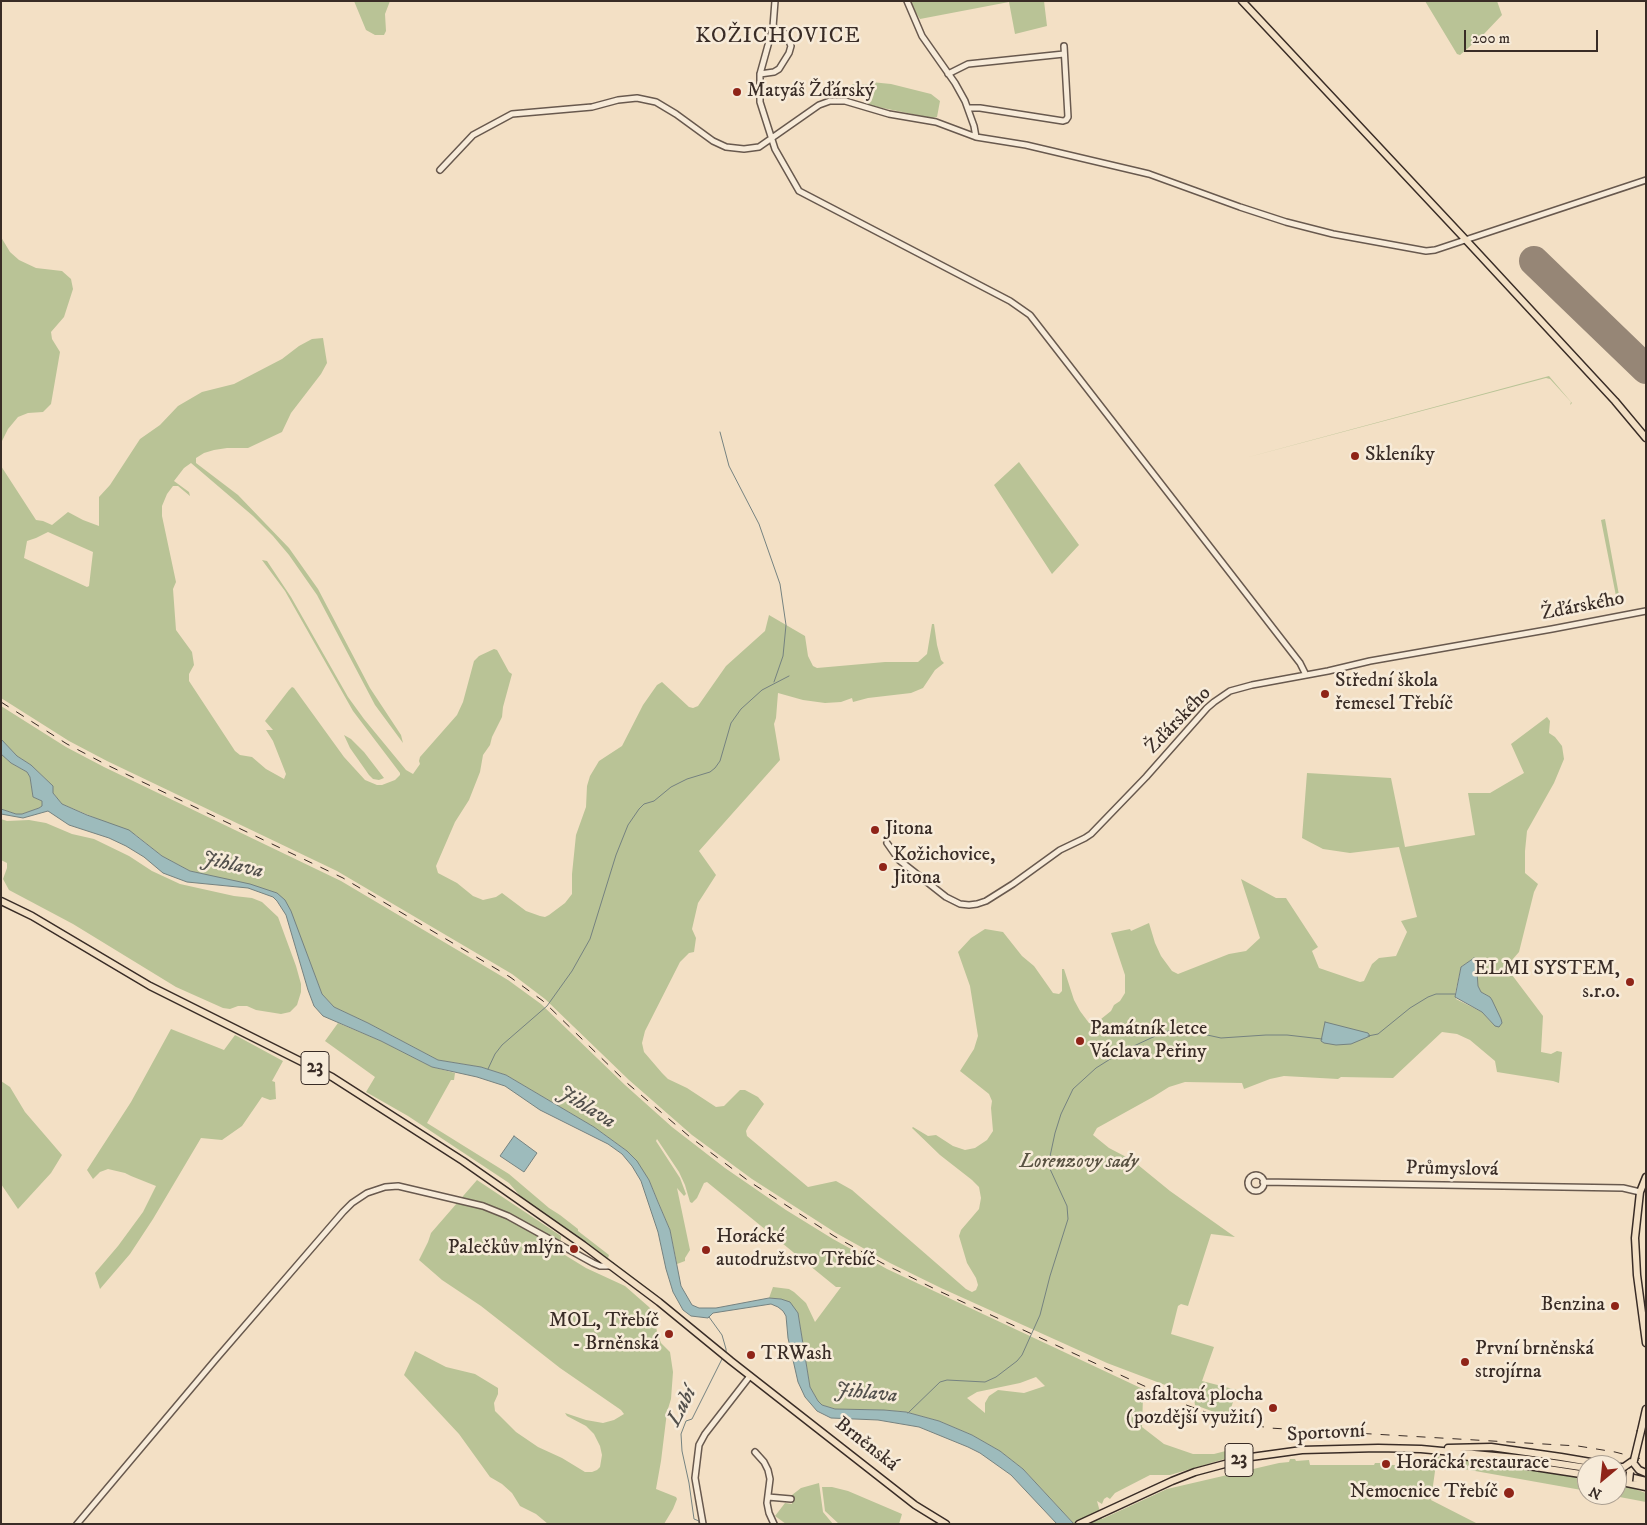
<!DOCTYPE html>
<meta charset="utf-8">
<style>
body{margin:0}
#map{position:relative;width:1647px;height:1525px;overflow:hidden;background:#f3e0c5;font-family:"IM FELL DW Pica",serif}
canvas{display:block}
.frame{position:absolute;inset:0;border:2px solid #392c26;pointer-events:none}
.north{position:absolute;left:1577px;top:1455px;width:50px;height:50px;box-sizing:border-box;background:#f7ebd9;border:1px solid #ab9f91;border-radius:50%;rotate:208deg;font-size:14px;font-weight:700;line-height:20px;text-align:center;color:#392c26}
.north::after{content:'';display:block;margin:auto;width:18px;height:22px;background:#8f2418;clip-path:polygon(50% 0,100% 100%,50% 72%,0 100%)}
.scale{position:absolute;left:1464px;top:30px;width:134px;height:22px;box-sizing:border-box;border:2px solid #392c26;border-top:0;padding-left:6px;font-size:15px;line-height:18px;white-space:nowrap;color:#392c26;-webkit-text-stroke:4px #f7ebd9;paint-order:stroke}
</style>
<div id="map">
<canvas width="1647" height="1525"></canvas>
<div class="frame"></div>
<div class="north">N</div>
<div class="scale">200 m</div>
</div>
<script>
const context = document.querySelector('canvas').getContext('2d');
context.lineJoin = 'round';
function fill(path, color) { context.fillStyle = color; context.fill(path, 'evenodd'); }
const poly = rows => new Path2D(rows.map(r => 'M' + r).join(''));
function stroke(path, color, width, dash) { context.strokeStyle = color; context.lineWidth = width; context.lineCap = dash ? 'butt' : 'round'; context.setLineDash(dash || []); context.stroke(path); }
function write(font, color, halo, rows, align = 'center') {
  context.font = font + ' "IM FELL DW Pica",serif'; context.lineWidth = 5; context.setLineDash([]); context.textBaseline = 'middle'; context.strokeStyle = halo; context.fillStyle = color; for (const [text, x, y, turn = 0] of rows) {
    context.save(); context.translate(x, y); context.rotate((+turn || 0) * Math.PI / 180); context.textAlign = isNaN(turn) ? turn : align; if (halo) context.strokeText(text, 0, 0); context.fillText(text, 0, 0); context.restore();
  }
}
const green = poly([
 [354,1,390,1,385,14,386,31,384,35,375,35,366,30],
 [918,1,1044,1,1047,26,1015,34,1009,2,920,19,909,2],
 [1425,1,1497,1,1502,15,1483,35,1460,55,1457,54],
 [871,82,891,84,931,94,940,101,937,117,932,118,868,105,864,98,851,91,851,88,852,84,858,85,869,84],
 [1,237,10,252,19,260,36,268,62,271,71,279,73,289,64,317,51,332,52,339,60,352,51,404,43,412,28,413,18,417,8,429,1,443],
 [323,338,327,363,321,374,291,413,282,432,248,448,227,448,214,450,204,453,196,458,196,463,238,495,289,548,318,589,370,688,401,735,403,743,375,705,317,595,289,555,273,536,253,516,191,463,184,468,174,481,189,492,190,496,178,486,173,486,167,494,162,506,162,516,176,582,173,589,176,630,192,652,194,665,189,674,189,681,235,751,240,755,252,757,266,769,284,779,286,774,273,741,266,730,273,730,265,721,289,690,292,687,294,688,344,757,365,780,377,785,382,785,395,780,400,775,400,773,353,711,285,591,262,560,267,561,291,597,348,697,364,719,406,770,413,774,420,764,419,761,420,757,457,715,463,702,474,661,479,656,494,649,497,650,509,672,512,674,503,707,502,717,492,737,490,745,483,755,480,772,469,800,455,822,436,866,438,873,457,883,473,896,483,900,496,897,502,893,526,911,540,916,545,917,549,915,565,903,572,894,572,874,576,835,586,807,587,786,590,776,599,761,622,746,643,705,657,685,662,682,689,707,693,708,698,706,726,666,765,631,769,615,805,636,808,656,813,666,817,668,885,662,918,662,927,654,932,624,934,624,937,645,941,660,944,663,935,670,923,688,911,693,868,698,853,702,852,698,841,702,825,703,803,700,778,693,776,718,774,724,780,760,699,851,716,875,698,903,692,929,696,938,694,952,689,953,680,962,645,1031,642,1043,644,1052,662,1073,668,1079,687,1088,716,1107,724,1106,740,1090,745,1090,758,1097,764,1104,748,1127,746,1131,747,1136,808,1187,836,1181,852,1190,966,1289,972,1292,976,1290,978,1285,976,1278,967,1263,959,1236,961,1230,979,1209,981,1198,979,1187,972,1180,940,1155,912,1128,913,1127,928,1136,936,1135,953,1146,965,1150,975,1148,987,1140,993,1131,991,1108,992,1101,989,1094,960,1071,974,1049,978,1036,970,986,958,952,971,938,985,929,1003,932,1022,956,1034,966,1053,993,1059,994,1062,991,1062,969,1064,969,1074,1000,1080,1011,1089,1023,1096,1023,1111,1011,1114,1005,1120,1001,1125,993,1125,975,1111,933,1130,929,1131,931,1149,923,1155,943,1161,956,1172,971,1178,974,1229,954,1246,951,1260,938,1241,879,1276,898,1286,898,1318,947,1312,951,1319,968,1360,982,1364,981,1372,964,1379,958,1396,956,1407,932,1401,921,1417,917,1399,847,1350,853,1323,849,1302,838,1307,773,1391,778,1405,847,1475,835,1468,793,1490,793,1524,773,1511,744,1547,717,1550,721,1549,733,1555,737,1562,746,1564,759,1554,783,1527,831,1525,851,1525,873,1538,884,1534,892,1519,952,1506,967,1543,1016,1541,1052,1551,1054,1557,1051,1562,1052,1559,1083,1553,1081,1497,1072,1495,1061,1470,1040,1457,1034,1442,1032,1393,1078,1341,1077,1338,1079,1284,1076,1270,1079,1244,1089,1242,1083,1185,1082,1169,1087,1153,1097,1097,1128,1093,1135,1109,1148,1132,1160,1170,1191,1235,1237,1211,1234,1188,1306,1181,1304,1178,1306,1171,1334,1214,1347,1202,1381,1237,1390,1228,1417,1195,1405,1194,1399,1173,1388,1107,1363,941,1288,890,1263,836,1233,752,1179,692,1135,629,1080,545,999,512,974,337,871,107,761,69,741,1,698,1,466,36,520,43,521,52,525,68,512,83,520,99,526,99,497,110,485,140,439,160,425,178,406,202,392,234,384,282,359,299,346,312,339],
 [48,532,93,552,89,586,87,587,24,558,27,541,36,538],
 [1474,958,1478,965,1477,972,1478,986,1481,992,1490,997,1501,1019,1495,1026,1482,1012,1456,999,1455,994,1461,967],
 [1549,376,1572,403,1570,405,1571,402,1550,379,1546,378,1245,458],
 [1019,462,1079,545,1052,574,994,485],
 [1605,519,1619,595,1616,596,1601,520],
 [1,706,66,747,104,767,341,881,508,980,541,1004,625,1085,672,1127,725,1168,786,1210,833,1239,887,1269,1145,1390,1143,1397,1142,1427,1164,1444,1193,1454,1214,1454,1245,1446,1252,1451,1170,1475,1150,1475,1115,1493,1110,1499,1107,1497,1104,1499,1102,1504,1097,1501,1102,1519,1167,1489,1279,1463,1289,1462,1290,1459,1295,1459,1296,1461,1309,1460,1310,1465,1374,1465,1375,1463,1390,1463,1390,1465,1396,1465,1397,1461,1400,1460,1435,1464,1436,1456,1587,1477,1587,1491,1436,1464,1431,1500,1478,1524,1074,1524,1023,1469,1000,1451,972,1435,939,1421,906,1412,884,1410,835,1409,822,1405,818,1401,810,1387,798,1313,781,1299,769,1298,773,1287,789,1289,794,1292,806,1303,815,1322,841,1287,836,1287,707,1182,704,1183,697,1198,692,1203,690,1202,685,1185,679,1172,657,1139,656,1141,680,1178,686,1194,684,1196,677,1188,690,1250,685,1258,685,1261,677,1264,670,1230,649,1180,627,1151,594,1127,506,1075,481,1067,438,1060,368,1023,334,1007,322,994,306,952,277,893,190,871,162,856,136,835,62,804,53,793,53,786,31,765,17,756,1,739],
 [1036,1377,1045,1386,1024,1393,998,1390,989,1396,985,1403,985,1413,967,1398,977,1392,1020,1383],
 [344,735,351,739,364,752,384,778,379,780,373,779,369,775,350,748],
 [1,754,11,763,27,772,30,777,33,797,42,801,42,806,39,808,22,814,16,814,1,809],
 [1,819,7,821,29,820,46,823,72,834,94,839,129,856,152,871,180,884,234,896,252,898,262,902,278,917,296,966,301,984,301,992,297,1005,290,1012,281,1014,256,1010,247,1006,238,1006,230,1009,223,1008,176,987,73,924,9,890,3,879,7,868,7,863,1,860],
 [338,1023,381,1041,432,1067,455,1073,454,1080,451,1080,427,1123,509,1174,549,1208,560,1215,578,1229,578,1231,609,1255,608,1258,658,1296,656,1297,521,1197,509,1183,408,1116,366,1092,375,1077,325,1041],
 [171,1029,224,1050,235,1035,283,1061,272,1081,275,1082,276,1099,270,1100,262,1097,242,1126,222,1140,201,1138,153,1219,130,1254,100,1289,95,1273,118,1246,143,1212,156,1186,131,1176,125,1173,108,1169,100,1172,93,1179,87,1170,131,1102],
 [1,1081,10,1087,25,1112,62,1155,51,1173,18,1209,1,1184],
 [477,1180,561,1236,560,1252,586,1268,625,1286,649,1307,654,1313,657,1332,661,1343,670,1352,673,1372,671,1399,667,1412,661,1461,656,1489,676,1497,677,1499,673,1509,664,1524,548,1524,536,1514,520,1506,512,1493,502,1484,490,1477,459,1434,404,1375,415,1351,446,1367,475,1374,498,1388,498,1394,494,1403,495,1411,516,1432,538,1447,562,1458,585,1472,592,1472,597,1470,600,1467,602,1455,600,1446,594,1434,586,1426,567,1416,565,1413,586,1420,603,1423,614,1420,624,1414,621,1410,560,1368,481,1306,442,1280,419,1260,428,1242,431,1233],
 [819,1483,823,1512,833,1524,786,1524,775,1516,785,1503,792,1504,792,1495,801,1488],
 [1617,1483,1646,1493,1646,1502,1609,1495,1617,1495],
 [822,1487,832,1487,848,1491,902,1514,899,1524,839,1524,825,1511]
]);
const water = poly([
 [1,739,17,756,31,765,53,786,53,793,62,804,87,815,129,830,162,856,190,871,250,884,277,893,285,900,291,911,322,994,334,1007,368,1023,438,1060,481,1067,506,1075,594,1127,627,1151,637,1161,649,1180,658,1202,670,1230,681,1286,692,1305,699,1308,716,1308,769,1298,781,1299,790,1302,798,1313,810,1387,818,1401,822,1405,835,1409,884,1410,906,1412,939,1421,972,1435,1000,1451,1023,1469,1074,1524,1057,1524,1011,1475,980,1453,968,1447,919,1427,878,1420,831,1418,817,1411,805,1397,798,1382,788,1338,786,1316,783,1311,778,1307,771,1304,713,1313,708,1318,691,1316,683,1310,673,1292,666,1269,658,1232,641,1181,632,1166,622,1154,608,1144,540,1110,505,1086,477,1077,432,1067,381,1041,323,1016,314,1006,308,990,286,915,277,901,273,897,248,888,187,882,163,873,144,857,126,846,109,838,69,825,48,811,23,818,1,814,1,809,16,814,22,814,39,808,42,806,42,801,33,797,30,777,27,772,11,763,1,754,1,739],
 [1474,958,1478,959,1477,972,1478,986,1481,992,1490,997,1492,1000,1501,1019,1502,1023,1499,1027,1495,1026,1482,1012,1455,997,1461,967,1474,958],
 [1325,1022,1368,1033,1370,1036,1351,1044,1336,1045,1324,1043,1321,1041,1325,1022],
 [514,1136,537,1153,524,1172,500,1156,514,1136]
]);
const stream = poly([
 [720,432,729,466,759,524,780,584,786,625,783,656,774,682],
 [1368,1036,1378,1034,1410,1008,1428,997,1436,994,1455,994],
 [488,1069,495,1054,502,1045,547,1006,572,971,590,939,616,855,628,825,639,809,644,804,654,801,671,787,687,779,710,772,715,768,720,761,731,723,741,709,762,690,789,676],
 [709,1317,722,1335,726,1349,726,1353],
 [908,1413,940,1382,947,1380,985,1382,996,1377,1017,1361,1022,1355,1040,1315,1050,1276,1068,1219,1067,1206,1050,1169,1049,1161,1055,1133,1061,1114,1073,1089,1096,1068,1123,1051,1164,1032,1174,1030,1189,1031,1221,1038,1266,1035,1287,1035,1322,1039],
 [699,1524,699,1521,694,1519,689,1483,682,1451,681,1434,686,1421,692,1419,723,1357]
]);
const runway = poly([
 [1534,261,1646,369]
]);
const minor = poly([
 [775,1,773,27,760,74,760,102,775,149,799,191,1010,301,1030,315,1245,592,1300,663,1306,675],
 [907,1,922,36,955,83,965,101,974,126,976,137],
 [760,74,774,72,779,69,789,53,791,46,786,34,773,27],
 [948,74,968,64,1064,54],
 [968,108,980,108,1063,121,1066,120,1068,117,1064,46],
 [440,170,473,135,512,114,592,107,618,100,637,98,656,102,676,114,713,141,726,147,744,149,759,147,819,105,830,101,845,101,889,114,936,122,976,137,1026,145,1149,174,1240,207,1286,222,1333,234,1426,251,1435,250,1646,180],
 [887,843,899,860,946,897,960,904,969,905,977,904,986,901,1013,884,1060,850,1085,838,1091,834,1146,777,1207,708,1214,702,1230,691,1252,685,1328,671,1370,661,1552,629,1646,611],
 '1248 1183a8 8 0 1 1 16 0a8 8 0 1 1-16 0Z',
 [1263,1182,1623,1188,1640,1192],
 [755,1452,764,1462,768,1470,770,1479,767,1503,769,1513,774,1524],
 [768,1497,791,1499],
 [77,1524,216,1359,343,1212,352,1203,367,1193,385,1187,398,1186,483,1206,508,1216,593,1263,600,1266,611,1266],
 [703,1524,695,1478,699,1445,705,1434,750,1376]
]);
const major = poly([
 [1242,1,1465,239,1615,401,1646,438],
 [1,901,32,916,150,986,332,1077,463,1161,583,1245,659,1302,731,1361,915,1505,946,1524],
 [1646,1177,1640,1192,1635,1238,1637,1275,1646,1343],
 [1641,1431,1646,1409],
 [1448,1448,1491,1447,1561,1457,1608,1465],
 [1450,1454,1587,1475],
 [1635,1465,1639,1470,1646,1473],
 [1617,1467,1624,1467,1634,1460],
 [1617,1474,1646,1481],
 [1617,1481,1646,1487],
 [1079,1524,1172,1481,1195,1472,1251,1457,1302,1450,1378,1448,1421,1449,1527,1459,1587,1468]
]);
const rail = poly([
 [1,702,67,744,105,764,343,878,510,977,543,1001,627,1083,690,1137,750,1182,834,1236,882,1263,939,1291,1181,1403,1224,1419,1269,1428,1578,1446,1615,1452,1646,1460]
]);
const majorBridge = poly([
 [1634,1460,1641,1431],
 [1629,1481,1630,1472]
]);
const markers = [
 [737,92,5,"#8f2418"],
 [1355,456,5,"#8f2418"],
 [1325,694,5,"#8f2418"],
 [875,830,5,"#8f2418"],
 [883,867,5,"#8f2418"],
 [1630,982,5,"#8f2418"],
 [1080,1041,5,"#8f2418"],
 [574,1249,5,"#8f2418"],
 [706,1250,5,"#8f2418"],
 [1615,1306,5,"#8f2418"],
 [669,1334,5,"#8f2418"],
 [751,1355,5,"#8f2418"],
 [1465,1362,5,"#8f2418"],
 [1273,1408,5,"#8f2418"],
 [1386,1464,5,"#8f2418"],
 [1509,1493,6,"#8f2418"]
];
const shields = [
 [315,1068,28],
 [1239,1460,28]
];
const shieldNames = [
 ["23",315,1068],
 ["23",1239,1460]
];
const poiNames = [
 ["Matyáš Žďárský",747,92],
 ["Skleníky",1365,456],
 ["Střední škola",1335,682],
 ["řemesel Třebíč",1335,705],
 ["Jitona",885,830],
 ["Kožichovice,",893,856],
 ["Jitona",893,879],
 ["ELMI SYSTEM,",1620,970,"right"],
 ["s.r.o.",1620,993,"right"],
 ["Památník letce",1090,1030],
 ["Václava Peřiny",1090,1053],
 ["Horácké",716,1238],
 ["autodružstvo Třebíč",716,1261],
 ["Palečkův mlýn",564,1249,"right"],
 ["Benzina",1605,1306,"right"],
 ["MOL, Třebíč",659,1322,"right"],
 ["- Brněnská",659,1345,"right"],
 ["První brněnská",1475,1350],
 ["strojírna",1475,1373],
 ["TRWash",761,1355],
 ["asfaltová plocha",1263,1396,"right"],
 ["(pozdější využití)",1263,1419,"right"],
 ["Horácká restaurace",1396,1464],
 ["Nemocnice Třebíč",1498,1493,"right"]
];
const streetNames = [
 ["Žďárského",1583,607,-11],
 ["Žďárského",1179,721,-46],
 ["Průmyslová",1452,1170,1],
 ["Sportovní",1326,1434,-3],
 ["Brněnská",866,1445,38]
];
const parkNames = [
 ["Lorenzovy sady",1079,1163]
];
const waterNames = [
 ["Jihlava",232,866,13],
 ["Jihlava",586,1108,32],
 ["Jihlava",866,1394,6],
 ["Lubí",683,1407,-63]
];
const quarterNames = [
 ["KOŽICHOVICE",778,37]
];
fill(green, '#b9c396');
fill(water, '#9dbbbc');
stroke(water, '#758280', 1);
stroke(stream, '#758280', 1);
stroke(runway, '#968676', 30);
stroke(minor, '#68594e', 8);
stroke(major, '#392c26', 9);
stroke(minor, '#f7ebd9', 5);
stroke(major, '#f3e0c5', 6);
stroke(rail, '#392c26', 1, [9, 9]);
stroke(majorBridge, '#392c26', 9, []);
stroke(majorBridge, '#f3e0c5', 6);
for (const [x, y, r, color] of markers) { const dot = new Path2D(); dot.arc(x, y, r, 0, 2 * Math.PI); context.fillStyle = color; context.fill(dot); stroke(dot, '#f7ebd9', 2); }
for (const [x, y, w] of shields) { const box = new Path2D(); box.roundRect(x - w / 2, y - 16.5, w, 33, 4); context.fillStyle = '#f7ebd9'; context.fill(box); stroke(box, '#392c26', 1); }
write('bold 19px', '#392c26', null, shieldNames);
write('20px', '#392c26', '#f7ebd9', poiNames, 'left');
write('20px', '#392c26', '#f7ebd9', streetNames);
write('italic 20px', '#595242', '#f7ebd9', parkNames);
write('italic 21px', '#52504c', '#f7ebd9', waterNames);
context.letterSpacing = '1px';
write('22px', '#392c26', '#f7ebd9', quarterNames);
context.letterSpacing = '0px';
</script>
